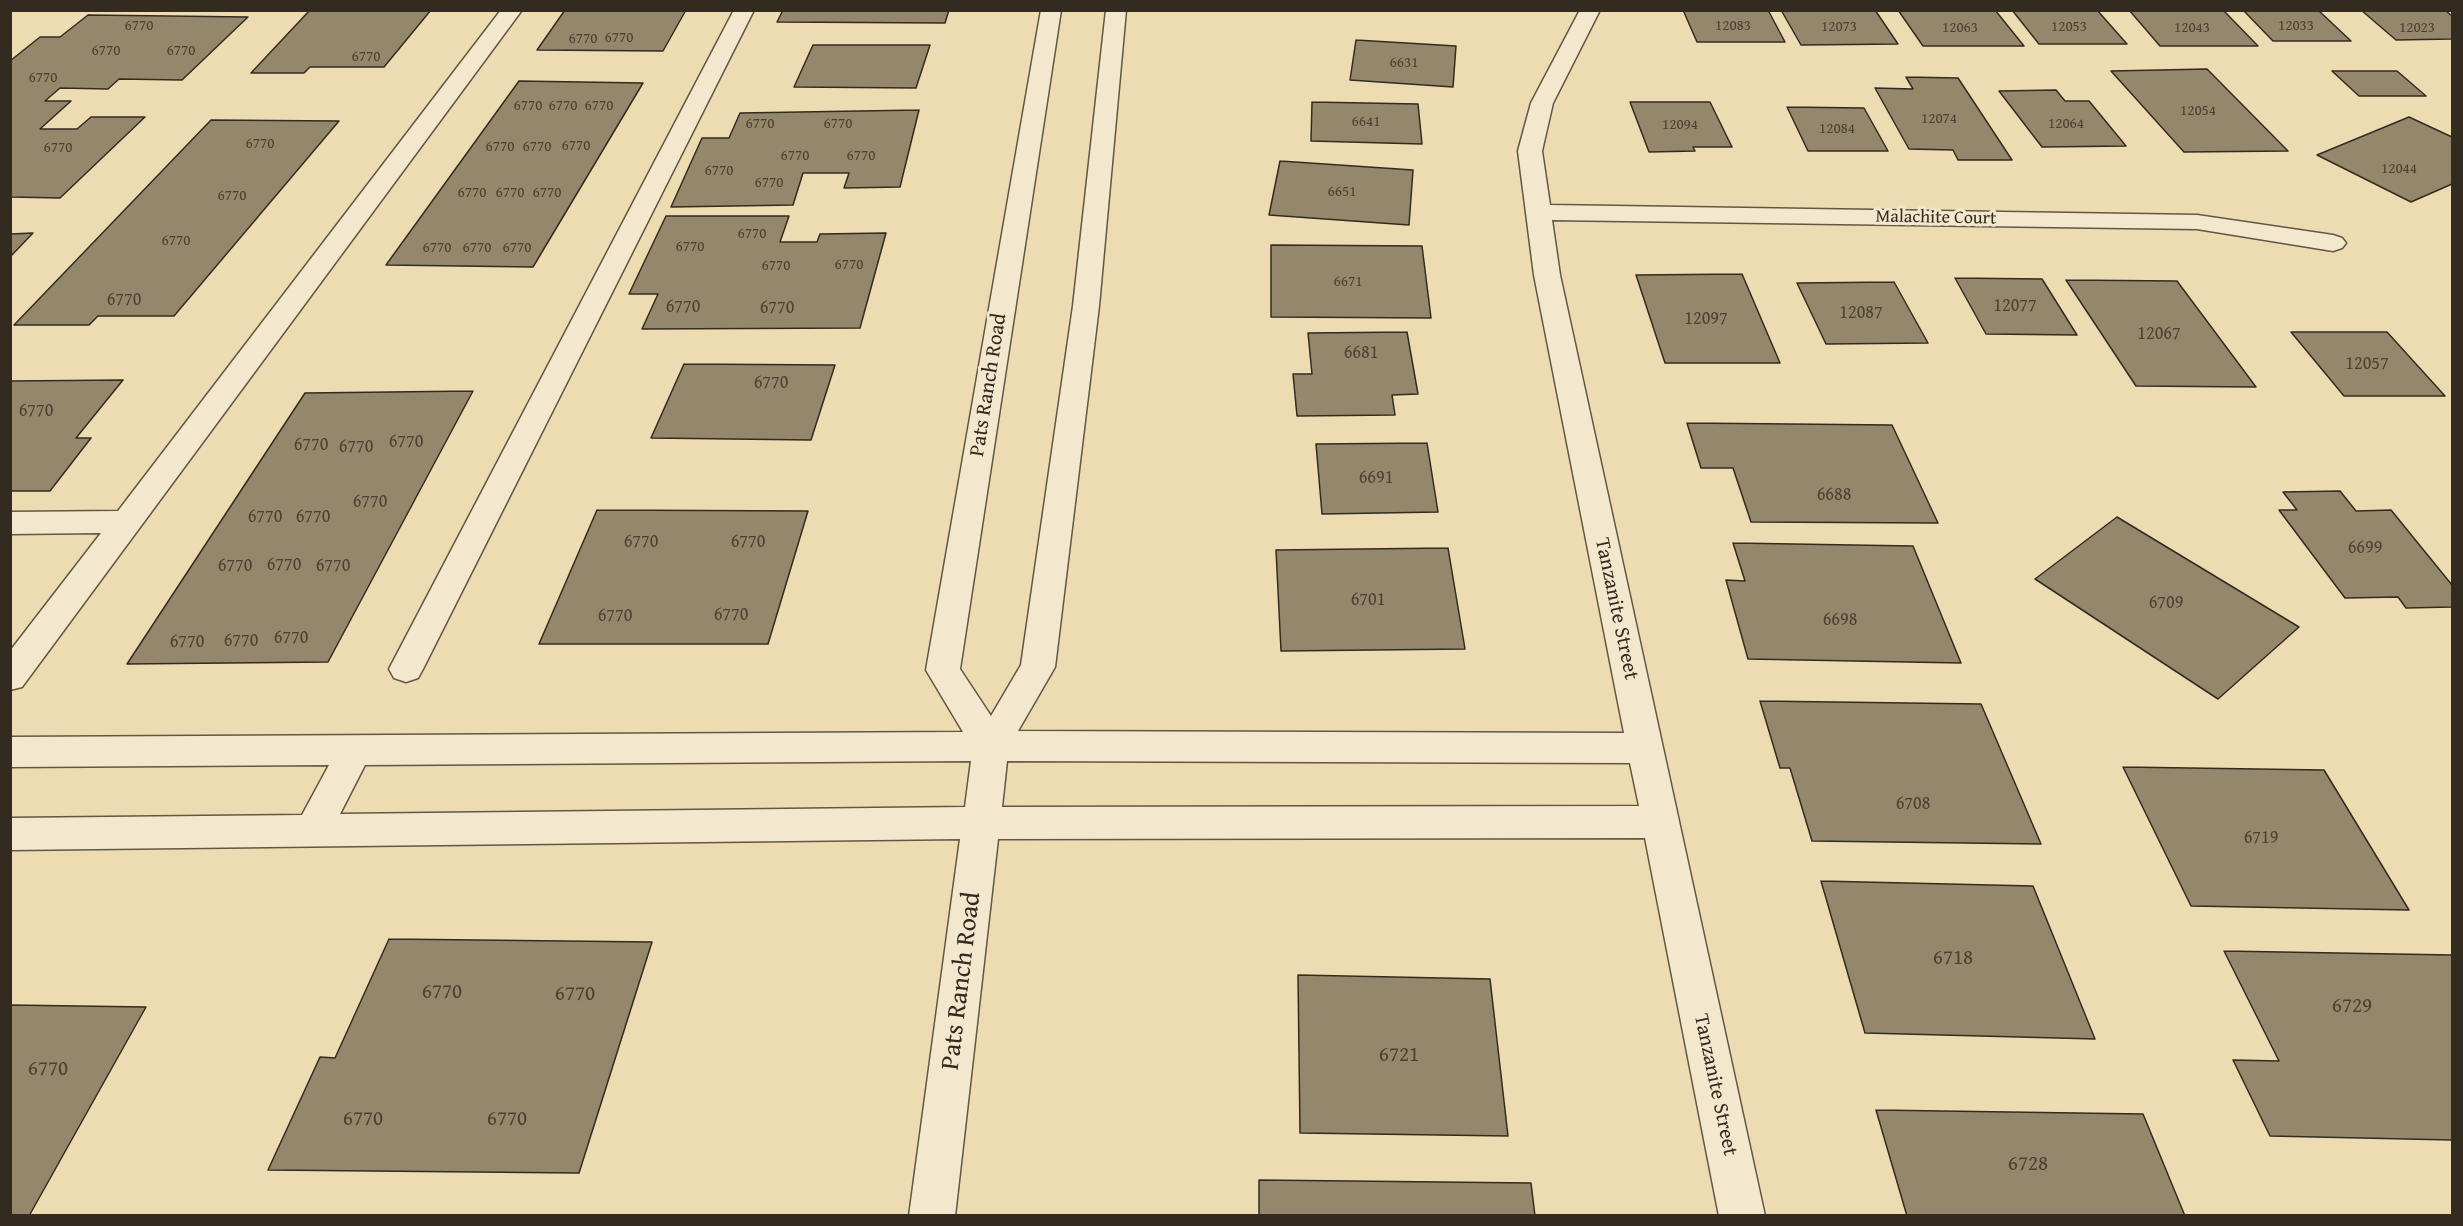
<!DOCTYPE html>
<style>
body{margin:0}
#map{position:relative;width:2463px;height:1226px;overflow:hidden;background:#eddcb2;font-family:"Gentium Book Plus",serif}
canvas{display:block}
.frame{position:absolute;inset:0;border:12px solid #342b20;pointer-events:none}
</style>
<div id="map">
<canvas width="2463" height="1226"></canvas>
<div class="frame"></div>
</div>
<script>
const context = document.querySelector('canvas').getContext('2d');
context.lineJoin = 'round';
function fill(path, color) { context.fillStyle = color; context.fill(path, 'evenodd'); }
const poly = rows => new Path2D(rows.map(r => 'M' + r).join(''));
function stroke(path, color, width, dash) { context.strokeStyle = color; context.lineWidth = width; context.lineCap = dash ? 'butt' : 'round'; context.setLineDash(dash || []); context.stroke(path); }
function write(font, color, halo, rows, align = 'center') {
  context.font = font + ' "Gentium Book Plus",serif'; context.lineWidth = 6; context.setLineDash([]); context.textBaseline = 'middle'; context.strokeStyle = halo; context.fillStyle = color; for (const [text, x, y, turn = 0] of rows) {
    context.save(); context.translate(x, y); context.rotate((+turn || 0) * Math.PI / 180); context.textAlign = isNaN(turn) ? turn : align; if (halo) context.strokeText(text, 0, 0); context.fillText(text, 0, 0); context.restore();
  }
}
const building = poly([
 [310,10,431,10,384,67,310,67,304,73,251,73,310,10],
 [565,10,686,10,663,51,537,50,565,10],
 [783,10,949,10,945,23,777,22,783,10],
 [1683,10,1768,10,1785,42,1697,42,1683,10],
 [1781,10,1875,10,1898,44,1801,45,1781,10],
 [1898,10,1995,10,2024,46,1923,46,1898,10],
 [2012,10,2097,10,2127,44,2039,44,2012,10],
 [2129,10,2223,10,2258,46,2160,46,2129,10],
 [2243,10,2318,10,2351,41,2273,41,2243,10],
 [2361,10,2445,10,2452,16,2452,39,2396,40,2361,10],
 [88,15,248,17,182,80,119,79,108,89,60,88,45,101,71,101,40,129,77,129,91,117,145,117,60,198,10,197,10,61,40,37,60,37,88,15],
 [1356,40,1456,46,1453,87,1350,80,1356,40],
 [813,45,930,45,916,88,794,87,813,45],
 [2207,69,2288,151,2184,152,2111,71,2207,69],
 [2332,71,2397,71,2426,96,2359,96,2332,71],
 [1906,77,1958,78,2012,160,1958,160,1953,150,1909,149,1875,88,1913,89,1906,77],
 [519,81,643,83,533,267,386,265,519,81],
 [2056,90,2065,101,2089,101,2126,146,2042,147,1999,91,2056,90],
 [1312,102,1418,104,1422,144,1311,141,1312,102],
 [1630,102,1710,102,1732,147,1693,147,1695,151,1649,152,1630,102],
 [1787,107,1864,108,1888,151,1808,151,1787,107],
 [919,110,900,187,844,188,849,173,803,173,793,205,671,207,702,138,729,138,740,113,919,110],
 [2409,117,2452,137,2452,184,2411,202,2317,155,2409,117],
 [211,120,339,121,174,316,98,316,89,325,14,325,211,120],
 [1280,161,1413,170,1409,225,1269,215,1280,161],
 [666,216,789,216,780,242,817,242,820,234,886,233,860,328,642,329,658,294,629,294,666,216],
 [33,233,10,257,10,234,33,233],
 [1271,245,1422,246,1431,318,1271,317,1271,245],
 [1742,274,1780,363,1665,363,1636,275,1742,274],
 [1955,278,2042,279,2077,335,1986,334,1955,278],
 [2066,280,2177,281,2256,387,2136,386,2066,280],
 [1894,282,1928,343,1826,344,1797,283,1894,282],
 [1407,332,1418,394,1392,395,1395,415,1297,416,1293,374,1312,374,1308,333,1407,332],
 [2291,332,2387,332,2445,396,2344,396,2291,332],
 [684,364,835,365,811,440,651,438,684,364],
 [123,380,76,438,91,438,50,491,10,491,10,381,123,380],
 [473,391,328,662,127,664,305,393,473,391],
 [1687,423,1892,425,1938,523,1751,522,1733,468,1701,468,1687,423],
 [1427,443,1438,512,1322,514,1316,444,1427,443],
 [2340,491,2356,511,2391,510,2452,585,2452,607,2406,608,2398,597,2345,598,2279,510,2297,510,2283,492,2340,491],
 [597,510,808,511,768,644,539,644,597,510],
 [2117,517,2299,627,2218,699,2035,579,2117,517],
 [1733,543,1913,546,1961,663,1748,659,1726,580,1745,581,1733,543],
 [1448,548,1465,649,1281,651,1276,550,1448,548],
 [1760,701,1981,704,2041,844,1812,841,1790,768,1780,768,1760,701],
 [2123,767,2324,770,2409,910,2191,906,2123,767],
 [1821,881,2033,886,2095,1039,1865,1033,1821,881],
 [389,939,652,942,579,1173,268,1170,320,1057,335,1058,389,939],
 [2224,951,2452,955,2452,1140,2270,1136,2233,1060,2279,1061,2224,951],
 [1298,975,1490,979,1508,1136,1300,1133,1298,975],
 [10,1005,146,1007,29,1216,10,1216,10,1005],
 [1876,1110,2143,1114,2185,1216,1907,1216,1876,1110],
 [1259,1180,1531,1183,1535,1216,1259,1216,1259,1180]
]);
const minor = poly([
 [501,10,522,10,22,687,10,690,10,651,101,533,10,534,10,512,118,511,501,10],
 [734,10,754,10,423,669,418,678,406,682,394,678,389,669,734,10],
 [1041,10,1061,10,960,669,991,716,1021,665,1073,306,1106,10,1126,10,1099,306,1055,667,1018,731,1624,733,1534,275,1518,151,1531,103,1580,10,1600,10,1553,103,1542,151,1550,205,2197,215,2333,235,2342,238,2346,243,2342,248,2333,251,2197,229,1552,220,1560,275,1765,1216,1719,1216,1645,838,998,839,955,1216,909,1216,960,839,10,850,10,818,302,815,329,765,10,767,10,737,963,732,926,670,1041,10],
 [971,761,965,807,340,814,365,765,971,761],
 [1007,761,1630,763,1639,806,1002,807,1007,761]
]);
const farNumbernames = [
 ["6770",139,26],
 ["12083",1733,26],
 ["12033",2296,26],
 ["12073",1839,27],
 ["12053",2069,27],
 ["12063",1960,28],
 ["12043",2192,28],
 ["12023",2417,28],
 ["6770",619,38],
 ["6770",583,39],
 ["6770",106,51],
 ["6770",181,51],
 ["6770",366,57],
 ["6631",1404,63],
 ["6770",43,78],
 ["6770",528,106],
 ["6770",563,106],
 ["6770",599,106],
 ["12054",2198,111],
 ["12074",1939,119],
 ["6641",1366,122],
 ["6770",760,124],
 ["6770",838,124],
 ["12064",2066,124],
 ["12094",1680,125],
 ["12084",1837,129],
 ["6770",260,144],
 ["6770",576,146],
 ["6770",500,147],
 ["6770",537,147],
 ["6770",58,148],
 ["6770",795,156],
 ["6770",861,156],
 ["12044",2399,169],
 ["6770",719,171],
 ["6770",769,183],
 ["6651",1342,192],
 ["6770",472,193],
 ["6770",510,193],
 ["6770",547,193],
 ["6770",232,196],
 ["6770",752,234],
 ["6770",176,241],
 ["6770",690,247],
 ["6770",437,248],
 ["6770",477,248],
 ["6770",517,248],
 ["6770",849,265],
 ["6770",776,266],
 ["6671",1348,282]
];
const farStreetnames = [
 ["Malachite Court",1936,218,1]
];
const numberNames = [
 ["6770",124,300],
 ["12077",2015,306],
 ["6770",683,307],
 ["6770",777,308],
 ["12087",1861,313],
 ["12097",1706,319],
 ["12067",2159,334],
 ["6681",1361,353],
 ["12057",2367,364],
 ["6770",771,383],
 ["6770",36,411],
 ["6770",406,442],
 ["6770",311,445],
 ["6770",356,447],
 ["6691",1376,478],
 ["6688",1834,495],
 ["6770",370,502],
 ["6770",265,517],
 ["6770",313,517],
 ["6770",641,542],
 ["6770",748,542],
 ["6699",2365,548],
 ["6770",284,565],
 ["6770",235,566],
 ["6770",333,566],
 ["6701",1368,600],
 ["6709",2166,603],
 ["6770",731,615],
 ["6770",615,616],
 ["6698",1840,620],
 ["6770",291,638],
 ["6770",241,641],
 ["6770",187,642],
 ["6708",1913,804],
 ["6719",2261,838]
];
const streetNames = [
 ["Pats Ranch Road",989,385,-81],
 ["Tanzanite Street",1616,609,78],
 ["Tanzanite Street",1715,1085,78]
];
const nearNumbernames = [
 ["6718",1953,959],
 ["6770",442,993],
 ["6770",575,995],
 ["6729",2352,1007],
 ["6721",1399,1056],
 ["6770",48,1070],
 ["6770",363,1120],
 ["6770",507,1120],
 ["6728",2028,1165]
];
const nearStreetnames = [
 ["Pats Ranch Road",962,981,-83]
];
fill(building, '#94876c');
stroke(building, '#342b20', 1.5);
stroke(minor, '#625744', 3);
fill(minor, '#f3e8cd');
write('15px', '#4c4233', null, farNumbernames);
write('18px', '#342b20', '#f3e8cd', farStreetnames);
write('18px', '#4c4233', null, numberNames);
write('21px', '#342b20', '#f3e8cd', streetNames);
write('21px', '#4c4233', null, nearNumbernames);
write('26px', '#342b20', '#f3e8cd', nearStreetnames);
</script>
